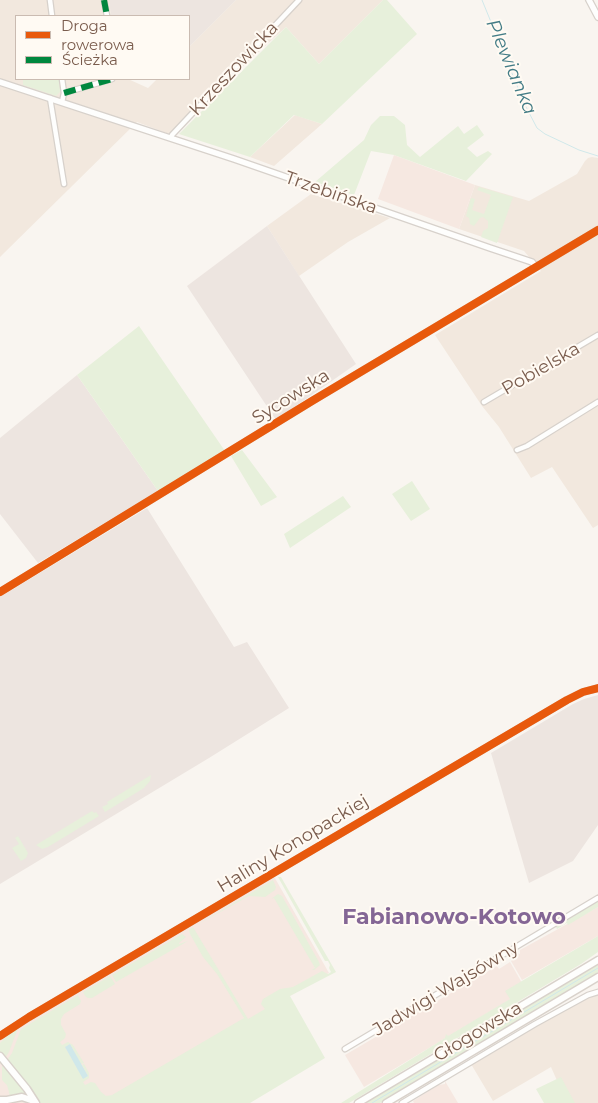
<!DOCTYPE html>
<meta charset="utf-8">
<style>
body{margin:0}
#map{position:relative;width:598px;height:1103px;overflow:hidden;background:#f9f5f0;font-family:Montserrat,sans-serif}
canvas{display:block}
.legend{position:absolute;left:15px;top:15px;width:175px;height:65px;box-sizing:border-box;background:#fffaf3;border:1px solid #cabbb1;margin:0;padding:6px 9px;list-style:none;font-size:15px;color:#7a5c4d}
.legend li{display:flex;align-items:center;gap:10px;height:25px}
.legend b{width:25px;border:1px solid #cabbb1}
</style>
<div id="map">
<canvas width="598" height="1103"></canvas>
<ul class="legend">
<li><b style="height:6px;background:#e8590c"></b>Droga rowerowa</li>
<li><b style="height:6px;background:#00873e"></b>Ścieżka</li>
</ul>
</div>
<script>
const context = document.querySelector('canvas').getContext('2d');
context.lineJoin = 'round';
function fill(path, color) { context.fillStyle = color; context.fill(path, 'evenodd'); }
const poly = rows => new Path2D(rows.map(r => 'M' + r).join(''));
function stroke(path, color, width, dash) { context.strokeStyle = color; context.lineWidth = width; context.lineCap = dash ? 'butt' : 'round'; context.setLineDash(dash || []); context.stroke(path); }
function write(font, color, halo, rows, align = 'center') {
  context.font = font + ' Montserrat,sans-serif'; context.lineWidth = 4; context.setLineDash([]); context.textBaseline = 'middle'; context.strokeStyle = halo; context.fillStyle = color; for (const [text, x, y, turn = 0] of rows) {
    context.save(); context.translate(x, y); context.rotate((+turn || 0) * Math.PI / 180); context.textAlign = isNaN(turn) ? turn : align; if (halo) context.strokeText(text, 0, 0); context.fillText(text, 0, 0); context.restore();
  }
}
const residential = poly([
 [0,0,109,0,111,16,16,16,16,79,128,79,148,88,157,79,189,79,189,47,236,0,383,0,319,64,286,27,169,134,137,122,0,257],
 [295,115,322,124,274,166,250,157],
 [592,157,598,158,598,525,593,528,552,467,531,478,499,427,482,406,435,335,541,271,524,251,459,229,475,185,529,201,577,174,585,161,588,158],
 [311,194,390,218,348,242,299,276,267,226],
 [598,991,598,1103,567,1103,551,1067,493,1101,471,1064,528,1029]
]);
const commercial = poly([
 [394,155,475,185,459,229,378,199],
 [272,873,329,973,107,1103,0,1103,0,1036],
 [598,907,598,936,522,980,511,961,514,958,511,955,507,955,518,949,517,953,520,954,520,950],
 [510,962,526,990,364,1087,345,1055,497,966,499,969],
 [445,1081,458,1103,414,1103,413,1101,438,1085,445,1084]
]);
const industrial = poly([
 [109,0,236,0,189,47,189,16,111,16],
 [267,226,356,364,276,420,187,286],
 [77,375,158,491,38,563,0,514,0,438],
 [147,508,234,647,247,642,289,708,209,758,0,884,0,597],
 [598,695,598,825,573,861,529,883,491,753,573,704,584,699]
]);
const green = poly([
 [383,0,387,0,417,34,322,124,294,115,250,157,179,134,286,27,319,64],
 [29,79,59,79,60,92,56,96,23,85,23,80],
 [380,116,394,116,405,125,407,145,420,157,458,126,464,134,477,125,484,135,467,148,477,157,488,151,492,154,466,181,394,155,371,151,354,195,315,182,364,140,371,125],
 [479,187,513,197,497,243,481,237,483,231,488,228,488,221,483,217,480,218,474,226,470,224,469,218,466,216,471,198,475,199,472,210,484,214,491,195,477,190],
 [139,326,225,451,158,491,77,375],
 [242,450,277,497,261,506,231,456],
 [412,481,430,509,411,521,392,494],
 [343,496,351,507,290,548,284,534],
 [151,775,150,781,144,788,105,812,102,807,108,804,107,802],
 [92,811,94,813,96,812,99,816,48,847,42,849,36,845],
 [18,836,28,853,26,858,21,861,12,848,19,844,15,838],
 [278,877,281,877,336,972,290,996,325,1058,250,1103,38,1103,24,1080,7,1060,12,1053,21,1029,78,995,81,1001,80,1004,64,1014,61,1019,61,1025,66,1034,65,1038,60,1042,62,1045,68,1042,73,1045,84,1063,81,1064,70,1044,65,1047,83,1078,88,1076,82,1065,84,1064,89,1073,89,1078,83,1082,85,1085,91,1082,95,1083,101,1092,106,1096,112,1095,244,1018,217,974,203,957,190,934,189,930,193,927,248,1019,265,1009,261,1004,263,999,280,989,293,987,322,971,328,974,331,972,329,968,330,965,328,961,325,961],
 [273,880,276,887,275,890,265,897,249,896,197,925],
 [278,894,282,896,319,962,320,965,314,970,312,970,315,968,274,898,271,899],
 [598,901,598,907,568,925,567,923,557,929,556,927],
 [182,934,186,937,179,943,179,944,188,941,116,982,112,975],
 [598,936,598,952,581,964,349,1103,341,1103,445,1038,446,1034,448,1036,510,999,505,991],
 [598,964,598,973,585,981,380,1103,365,1103],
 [110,976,115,984,92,998,88,998,85,996,83,992],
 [33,1017,36,1017,18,1028,9,1052,5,1058,0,1053,0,1043,12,1031],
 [4,1063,27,1094,10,1096,7,1085,2,1080,2,1066],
 [561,1077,575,1103,544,1103,536,1089]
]);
const water = poly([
 [70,1044,88,1076,83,1079,65,1047]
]);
const stream = poly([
 [482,0,525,105,537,128,545,134,579,150,598,156],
 [372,1103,598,968]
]);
const minor = poly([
 [50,0,52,16],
 [104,0,107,16],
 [62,79,64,93,62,102],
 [64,93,112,79],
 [50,98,64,184],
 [171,138,172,135,299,0],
 [484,402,598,335],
 [517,450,527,446,598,402],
 [345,1049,598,898],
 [402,1103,535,1024,588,995,598,992]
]);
const tertiary = poly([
 [589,0,598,17],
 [0,82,234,159,490,248,532,262,536,267],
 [0,592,312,401,598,230],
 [0,1036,29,1017,567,700,583,692,598,688]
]);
const secondary = poly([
 [0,1056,27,1089,36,1103],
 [0,1100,7,1100,22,1097,34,1101],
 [358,1103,598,960],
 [386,1103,598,977]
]);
const quiet = poly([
 [104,0,107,16],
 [64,93,112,79]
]);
const cycleway = poly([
 [0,592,312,401,598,230],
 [0,1036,29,1017,567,700,583,692,598,688]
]);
const streetNames = [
 ["Krzeszowicka",234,69,-47],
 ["Trzebińska",331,193,19],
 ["Pobielska",541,369,-30],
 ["Sycowska",291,397,-32],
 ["Haliny Konopackiej",293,844,-31],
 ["Jadwigi Wajsówny",446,989,-31],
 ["Głogowska",478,1032,-31]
];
const waterNames = [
 ["Plewianka",511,67,67]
];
const districtNames = [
 ["Fabianowo-Kotowo",454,918]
];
fill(residential, '#f2e8de');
fill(commercial, '#f6e8e1');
fill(industrial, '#ede5e0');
fill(green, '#e7f0db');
fill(water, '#d0e8ea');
stroke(stream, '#d0e8ea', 1);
stroke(minor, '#d7d1cb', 7);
stroke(tertiary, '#d7d1cb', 8);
stroke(secondary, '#d9d2cb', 9);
stroke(minor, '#fefefd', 4.5);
stroke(tertiary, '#fefefd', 5.5);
stroke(secondary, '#fefefd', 6);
stroke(quiet, '#00873e', 6, [12, 6]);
stroke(cycleway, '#e8590c', 8);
write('18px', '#7a5c4d', '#fffaf3', streetNames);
write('italic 19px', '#437c86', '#fffaf3', waterNames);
write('bold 22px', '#846695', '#fffaf3', districtNames);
</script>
